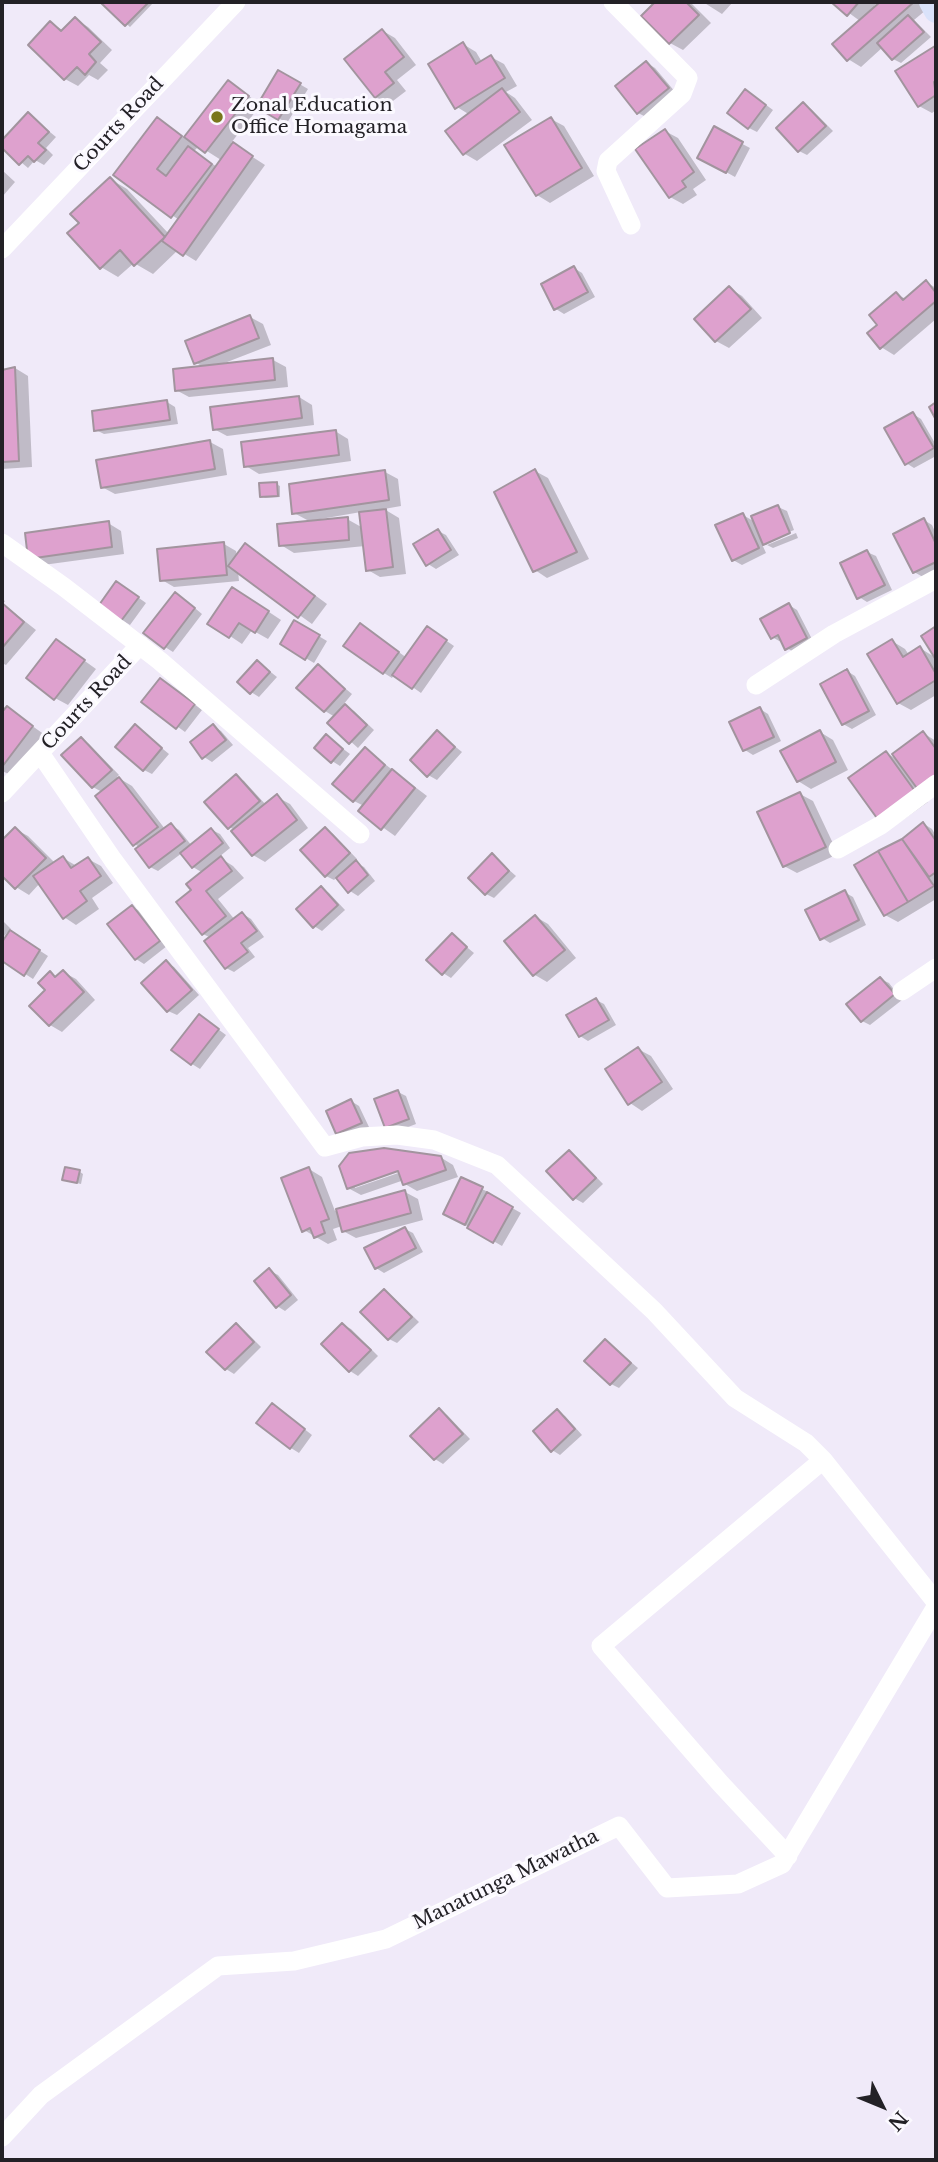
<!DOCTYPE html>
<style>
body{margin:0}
#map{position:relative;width:938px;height:2162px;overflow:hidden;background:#f0eaf9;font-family:"Libre Baskerville",serif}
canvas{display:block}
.frame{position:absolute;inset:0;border:4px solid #232126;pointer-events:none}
.north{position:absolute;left:847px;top:2071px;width:70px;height:70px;-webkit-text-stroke:5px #fbf9ff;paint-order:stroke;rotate:133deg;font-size:19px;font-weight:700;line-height:28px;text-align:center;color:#232126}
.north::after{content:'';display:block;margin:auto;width:24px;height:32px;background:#232126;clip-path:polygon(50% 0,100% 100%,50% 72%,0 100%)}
</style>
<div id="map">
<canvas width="938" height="2162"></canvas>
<div class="frame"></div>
<div class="north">N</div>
</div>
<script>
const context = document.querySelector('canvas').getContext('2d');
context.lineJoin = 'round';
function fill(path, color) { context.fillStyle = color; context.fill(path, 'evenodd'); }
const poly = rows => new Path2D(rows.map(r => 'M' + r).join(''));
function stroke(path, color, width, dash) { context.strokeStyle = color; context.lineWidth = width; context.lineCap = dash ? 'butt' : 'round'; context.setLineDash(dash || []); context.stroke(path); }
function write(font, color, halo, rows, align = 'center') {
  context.font = font + ' "Libre Baskerville",serif'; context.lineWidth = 6; context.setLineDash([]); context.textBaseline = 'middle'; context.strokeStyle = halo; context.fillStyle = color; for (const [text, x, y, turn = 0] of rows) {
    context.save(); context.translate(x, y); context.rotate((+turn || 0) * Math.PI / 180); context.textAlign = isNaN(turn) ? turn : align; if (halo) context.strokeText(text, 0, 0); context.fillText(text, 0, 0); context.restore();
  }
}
const shadow = poly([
 [102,2,154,2,130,27],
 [658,2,690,2,711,23,683,50,670,43,643,16],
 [703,2,733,2,722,14],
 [834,2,878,2,874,6,875,8,883,2,919,2,926,10,914,20,931,37,901,63,893,59,883,47,861,67,848,59,860,21],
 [75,19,88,27,112,50,100,63,108,70,98,80,89,75,78,86,65,79,51,23,64,31],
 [383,31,395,38,416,65,397,80,406,91,389,104,376,97],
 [463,44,476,52,482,62,491,57,504,64,517,86,506,92,515,98,532,120,477,161,465,154,470,115,457,107],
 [935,48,936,110,932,113,919,106,898,72],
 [647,63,655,68,676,93,646,117,638,113],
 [279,72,308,89,287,123,259,107,231,143,265,165,196,261,178,250,153,274,134,263,118,277,101,267,81,223,110,179,127,189,169,234,179,220,116,175,157,119,186,138,229,82,260,104],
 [199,146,221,160,217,167,194,151],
 [754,96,773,110,757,132,749,128],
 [803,104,811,109,833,131,807,155,799,151],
 [28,114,56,137,46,148,53,155,44,165,35,160,28,168,2,146,2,142],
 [551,119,564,126,594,176,550,203,537,195],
 [714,129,750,148,735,177,699,157],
 [665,131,678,138,706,180,693,189,697,195,683,204,670,197],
 [2,170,15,182,2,197],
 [574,268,582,273,595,297,564,314,556,309],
 [926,282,936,288,936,319,894,355,881,347,879,325,896,294,906,299],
 [729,288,742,296,762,318,729,348,716,341,696,319],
 [250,317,263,324,271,345,222,364,273,360,286,367,288,387,189,397,176,390,203,367,195,362],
 [15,368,28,376,32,467,2,469,2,372],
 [299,397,312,405,314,425,227,436,214,429],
 [167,402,175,407,178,424,104,434,96,430],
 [913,414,921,419,936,445,936,456,914,468,906,463],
 [335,431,348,439,351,461,259,474,246,466],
 [210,442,223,449,227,475,115,494,102,487],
 [535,471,548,478,589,559,547,578,535,570],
 [385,472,398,479,401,506,384,509,399,518,406,574,380,577,368,570,365,546,294,553,281,545,347,519,363,528,361,512,309,521,294,513],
 [276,484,280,486,280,497,265,498,262,496],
 [778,507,787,511,794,530,767,541,767,545,796,533,798,538,773,548,761,542,766,553,742,565,733,560,743,515,755,522],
 [924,520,932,525,936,534,936,570,923,577,914,572],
 [108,523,121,531,124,554,43,565,30,558],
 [438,531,446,535,459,555,436,569,428,564],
 [224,544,236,551,237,557,258,553,327,604,312,624,238,571,239,581,174,587,162,580],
 [867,552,876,556,892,590,867,602,859,597],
 [125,588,146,603,130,625,122,620],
 [245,596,281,620,268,639,252,630,242,644,230,636],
 [2,599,5,601,3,604,36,630,6,665,2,663],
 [184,599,202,614,173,652,165,647],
 [789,605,797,610,814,643,795,653,787,648,783,641,781,642,772,637],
 [295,622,327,641,314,663,282,644],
 [368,630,407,658,435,633,454,646,421,693,394,674,392,678,384,673],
 [57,641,96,669,68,705,55,698],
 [892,641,905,649,909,655,920,648,936,658,936,695,911,710,898,703],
 [258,662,277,677,259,697,251,692],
 [318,666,352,694,343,705,354,711,374,730,358,748,330,723,335,717,325,711],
 [847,671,855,676,876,715,852,729,843,724],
 [169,685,202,710,185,732,144,702],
 [7,708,45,735,13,776,2,771,2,715],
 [760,709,768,714,781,741,753,755,745,750],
 [135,726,169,754,152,774,144,770],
 [213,726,221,731,233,745,212,762,204,757],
 [437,732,462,752,437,780,428,775],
 [820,732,833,740,848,770,811,789,798,781],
 [923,733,936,741,936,794,919,789,928,802,893,827,886,753,899,760],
 [326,736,350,754,340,766,332,761],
 [81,739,89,744,119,775,117,777,132,786,165,829,171,825,179,830,192,846,212,830,220,834,230,848,219,857,233,866,244,878,218,899,235,920,243,914,251,919,264,937,248,948,255,957,234,972,226,968,211,938,203,934,193,891,203,873,193,867,182,853,158,871,150,867,140,848,135,844,102,792,93,787,64,755],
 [365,749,427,796,395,836,360,811,364,806,354,801],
 [236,776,244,781,266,805,277,797,290,804,308,828,265,862,253,855,235,830,229,827],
 [800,794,813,801,838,854,797,873,784,866],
 [924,824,932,829,936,836,936,899,898,922,885,915,903,840],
 [15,829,28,836,55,863,63,858,75,865,88,859,101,866,113,883,92,898,99,909,76,925,64,917,40,883,29,895,16,887,2,873,2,842],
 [325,829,333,834,357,859,354,862,364,867,375,881,358,896,350,891,337,877,334,880,326,876],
 [492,855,516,876,494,898,486,894],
 [321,888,329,893,345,910,322,931,314,926],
 [844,892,853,897,866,925,830,943,822,938],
 [132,907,140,911,167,946,144,964,136,959],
 [536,917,548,924,576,958,547,982,535,975,506,941],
 [2,920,11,929,2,938],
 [11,932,48,956,33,979,2,959,2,945],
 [452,935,474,953,451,978,443,973],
 [166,963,174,967,199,995,177,1015,168,1011],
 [63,972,76,979,95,1000,62,1032,50,1025,47,990,50,974,57,977],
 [880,979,889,983,902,1000,870,1025,862,1021],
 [596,1000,604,1004,616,1025,588,1041,580,1036],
 [207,1021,226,1035,200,1069,192,1064],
 [638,1049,651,1056,673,1089,642,1111,630,1103],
 [398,1092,406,1096,416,1124,395,1132,386,1127],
 [351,1101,359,1106,369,1127,346,1138,337,1133],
 [569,1152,577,1157,603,1184,583,1203,574,1198],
 [440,1157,453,1165,458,1177,417,1191,405,1184,404,1180,361,1195,348,1188,341,1166],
 [406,1166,407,1170,355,1188,355,1184],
 [309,1169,322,1177,335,1211,405,1192,418,1199,423,1220,356,1238,343,1231,342,1226,333,1229,337,1240,328,1244,304,1230],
 [80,1172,83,1174,81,1184,68,1181],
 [462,1179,490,1193,489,1195,521,1213,502,1246,453,1218],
 [405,1229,413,1233,423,1252,384,1273,376,1268],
 [270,1271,278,1275,298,1300,285,1311,277,1306],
 [384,1291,392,1296,419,1322,397,1343,389,1339],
 [236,1325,244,1330,261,1347,234,1374,226,1369],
 [343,1325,351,1329,378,1356,358,1376,350,1371],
 [606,1341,638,1368,619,1388,611,1384],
 [280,1410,312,1435,299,1453,291,1448],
 [439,1410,447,1415,470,1439,443,1464,435,1459],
 [557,1411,565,1416,582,1435,560,1455,552,1450]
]);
const building = poly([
 [100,2,149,2,125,26,100,2],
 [655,2,686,2,699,15,669,44,641,16,655,2],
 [831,2,859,2,847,16,831,2],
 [880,2,914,2,847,61,832,44,880,2],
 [908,15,924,32,892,60,877,43,908,15],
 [75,17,101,42,89,54,96,62,85,75,77,67,64,80,28,45,50,21,61,31,75,17],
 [382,29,404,57,385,72,394,83,375,98,344,59,382,29],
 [463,42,476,64,491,55,505,78,455,109,428,64,463,42],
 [935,46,936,80,934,82,936,95,918,107,895,71,935,46],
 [646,61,669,88,637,114,615,86,646,61],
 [278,70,301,83,278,120,256,107,278,70],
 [228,80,249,96,205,153,184,137,228,80],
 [502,88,520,112,463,155,445,131,502,88],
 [745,89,766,105,748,129,727,113,745,89],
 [803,102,826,126,798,152,776,128,803,102],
 [28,112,49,132,38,143,46,150,34,162,28,156,19,165,2,148,2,140,28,112],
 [157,117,182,136,157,169,166,176,188,146,212,164,171,218,113,175,157,117],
 [551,117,582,168,536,196,504,145,551,117],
 [714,126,743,142,726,173,697,158,714,126],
 [665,129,694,172,682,181,686,187,669,198,635,149,665,129],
 [233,142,253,156,183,256,162,241,233,142],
 [110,177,165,237,134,266,120,250,100,269,67,233,79,223,70,214,110,177],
 [574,266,588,292,554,310,541,284,574,266],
 [926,280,936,293,936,301,880,349,867,333,877,325,869,315,896,292,903,300,926,280],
 [729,286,751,309,715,342,694,319,729,286],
 [250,315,259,338,194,364,185,341,250,315],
 [273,358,275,380,175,391,173,369,273,358],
 [15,367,19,461,2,462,2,370,15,367],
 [299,396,302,418,213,430,210,407,299,396],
 [167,400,170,420,94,431,92,411,167,400],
 [936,402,936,420,929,407,936,402],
 [913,412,934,448,905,465,884,428,913,412],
 [336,430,339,455,244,467,241,442,336,430],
 [210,440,215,469,101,488,96,460,210,440],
 [535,469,577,552,533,572,494,492,535,469],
 [385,470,389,500,292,514,289,484,385,470],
 [277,482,278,496,260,497,259,483,277,482],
 [778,505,790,533,763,545,751,516,778,505],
 [386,509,393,567,366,571,359,512,386,509],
 [743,513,759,548,732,561,715,525,743,513],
 [348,517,349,540,279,546,277,524,348,517],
 [924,518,936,544,936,562,913,573,893,534,924,518],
 [109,521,112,547,28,559,25,533,109,521],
 [438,529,451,550,426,566,413,544,438,529],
 [224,542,227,575,160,581,157,549,224,542],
 [245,543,315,596,298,618,228,566,245,543],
 [867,550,885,585,857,599,840,563,867,550],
 [116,581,139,597,121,621,99,605,116,581],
 [232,587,269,611,255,633,239,623,229,638,207,624,232,587],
 [175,592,195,608,164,649,143,633,175,592],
 [2,603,24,622,2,648,2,603],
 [789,603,807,638,785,650,778,635,771,639,760,619,789,603],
 [294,620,320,635,305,660,280,644,294,620],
 [360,623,399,652,383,674,343,646,360,623],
 [427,626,447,640,412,689,392,675,427,626],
 [936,626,936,660,921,636,936,626],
 [56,639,85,660,54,700,26,678,56,639],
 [892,639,903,657,920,646,936,674,936,680,897,704,867,654,892,639],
 [257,660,270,672,250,694,237,682,257,660],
 [318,664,345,689,324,712,296,688,318,664],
 [847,669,869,711,842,725,820,684,847,669],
 [160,678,195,704,176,729,141,702,160,678],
 [345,704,367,725,349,744,327,723,345,704],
 [7,706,33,726,2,767,2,712,7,706],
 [760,707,774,737,743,751,729,722,760,707],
 [135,724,162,748,143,771,115,747,135,724],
 [213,724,226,740,202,759,190,742,213,724],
 [437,730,455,747,427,777,410,760,437,730],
 [820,730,836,762,797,782,780,751,820,730],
 [923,731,936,749,936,778,919,791,892,754,923,731],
 [326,734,343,749,331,763,314,748,326,734],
 [81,737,112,770,92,788,61,755,81,737],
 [365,747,385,765,353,802,332,784,365,747],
 [886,751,917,794,879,821,848,778,886,751],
 [392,769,415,788,381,830,358,811,392,769],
 [236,774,260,801,228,829,204,802,236,774],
 [119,777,158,827,133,846,95,796,119,777],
 [800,792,826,847,783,867,757,812,800,792],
 [277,794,297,820,252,856,231,831,277,794],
 [923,822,936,841,936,872,929,877,902,839,923,822],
 [171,823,185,841,149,868,135,849,171,823],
 [15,827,46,858,15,889,2,876,2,840,15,827],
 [325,827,350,853,325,877,300,850,325,827],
 [211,828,223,843,192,868,180,853,211,828],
 [902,839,934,886,908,902,878,851,902,839],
 [878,851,908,902,884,916,854,865,878,851],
 [492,853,509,871,485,895,468,878,492,853],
 [63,856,71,868,88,857,101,876,80,891,87,901,63,919,33,876,63,856],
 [221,856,232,871,206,891,226,916,202,935,176,902,191,890,186,884,221,856],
 [356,860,368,875,348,893,336,878,356,860],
 [321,886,338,905,313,928,296,909,321,886],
 [845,890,859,920,820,940,805,910,845,890],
 [132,905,160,941,135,960,107,924,132,905],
 [242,912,257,931,241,943,248,952,225,969,204,941,242,912],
 [535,915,565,950,533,976,504,941,535,915],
 [10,930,40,950,24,976,2,961,2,942,10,930],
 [452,933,467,947,442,975,426,960,452,933],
 [166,960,192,990,167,1012,141,983,166,960],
 [63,970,84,992,49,1026,29,1006,45,990,38,983,50,971,55,977,63,970],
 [880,977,895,994,861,1022,846,1004,880,977],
 [596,998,609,1020,579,1037,566,1015,596,998],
 [199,1014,219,1029,191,1065,171,1050,199,1014],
 [638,1047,662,1082,628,1105,605,1069,638,1047],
 [398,1090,409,1119,385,1128,374,1099,398,1090],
 [351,1099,362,1123,336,1134,326,1111,351,1099],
 [384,1148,441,1156,446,1170,403,1185,398,1171,347,1189,339,1166,349,1153,384,1148],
 [569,1150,596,1178,573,1200,546,1171,569,1150],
 [65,1167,80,1170,77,1183,62,1180,65,1167],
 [309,1167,329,1219,321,1222,325,1233,314,1238,310,1228,302,1232,281,1178,309,1167],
 [461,1177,483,1187,465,1225,443,1214,461,1177],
 [405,1190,411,1213,342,1232,336,1209,405,1190],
 [487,1192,513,1207,493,1243,467,1228,487,1192],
 [405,1227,416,1248,375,1269,364,1248,405,1227],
 [269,1268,291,1295,276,1308,254,1281,269,1268],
 [384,1289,412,1317,388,1340,360,1312,384,1289],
 [236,1323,254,1342,225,1370,206,1352,236,1323],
 [342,1323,371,1350,349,1372,321,1344,342,1323],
 [605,1339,631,1363,610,1385,584,1361,605,1339],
 [272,1403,305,1429,290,1449,256,1423,272,1403],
 [439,1408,463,1434,434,1460,410,1436,439,1408],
 [557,1409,575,1429,551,1452,533,1431,557,1409]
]);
const minor = poly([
 [613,2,688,78,682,94,608,161,606,171,631,225],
 [2,249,236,2],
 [2,543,64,587,160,661,360,834],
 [756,685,834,634,936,579],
 [40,753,113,860,325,1147,362,1137,397,1135,434,1140,497,1165,654,1311,735,1398,806,1443,823,1460,936,1602],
 [2,793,140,645],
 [838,849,881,825,936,784],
 [902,991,936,968],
 [788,1856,720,1783,601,1646,823,1460],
 [2,2137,41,2095,218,1966,294,1961,386,1939,619,1826,667,1888,738,1884,782,1864,936,1607]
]);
const major = poly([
 [931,2,936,11]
]);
const markers = [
 [217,117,7,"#7a771c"]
];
const poiNames = [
 ["Zonal Education",231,106],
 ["Office Homagama",231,128]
];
const streetNames = [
 ["Courts Road",119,125,-47],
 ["Courts Road",87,703,-47],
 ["Manatunga Mawatha",506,1880,-26]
];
fill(shadow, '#0003');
fill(building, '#dea1ce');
stroke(building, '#a2949e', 2);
stroke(minor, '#fff', 19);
stroke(major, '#dae2fa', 24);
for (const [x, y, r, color] of markers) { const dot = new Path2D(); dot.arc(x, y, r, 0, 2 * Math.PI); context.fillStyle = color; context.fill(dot); stroke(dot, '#fbf9ff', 2.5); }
write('19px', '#232126', '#fbf9ff', poiNames, 'left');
write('19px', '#232126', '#fbf9ff', streetNames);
</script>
